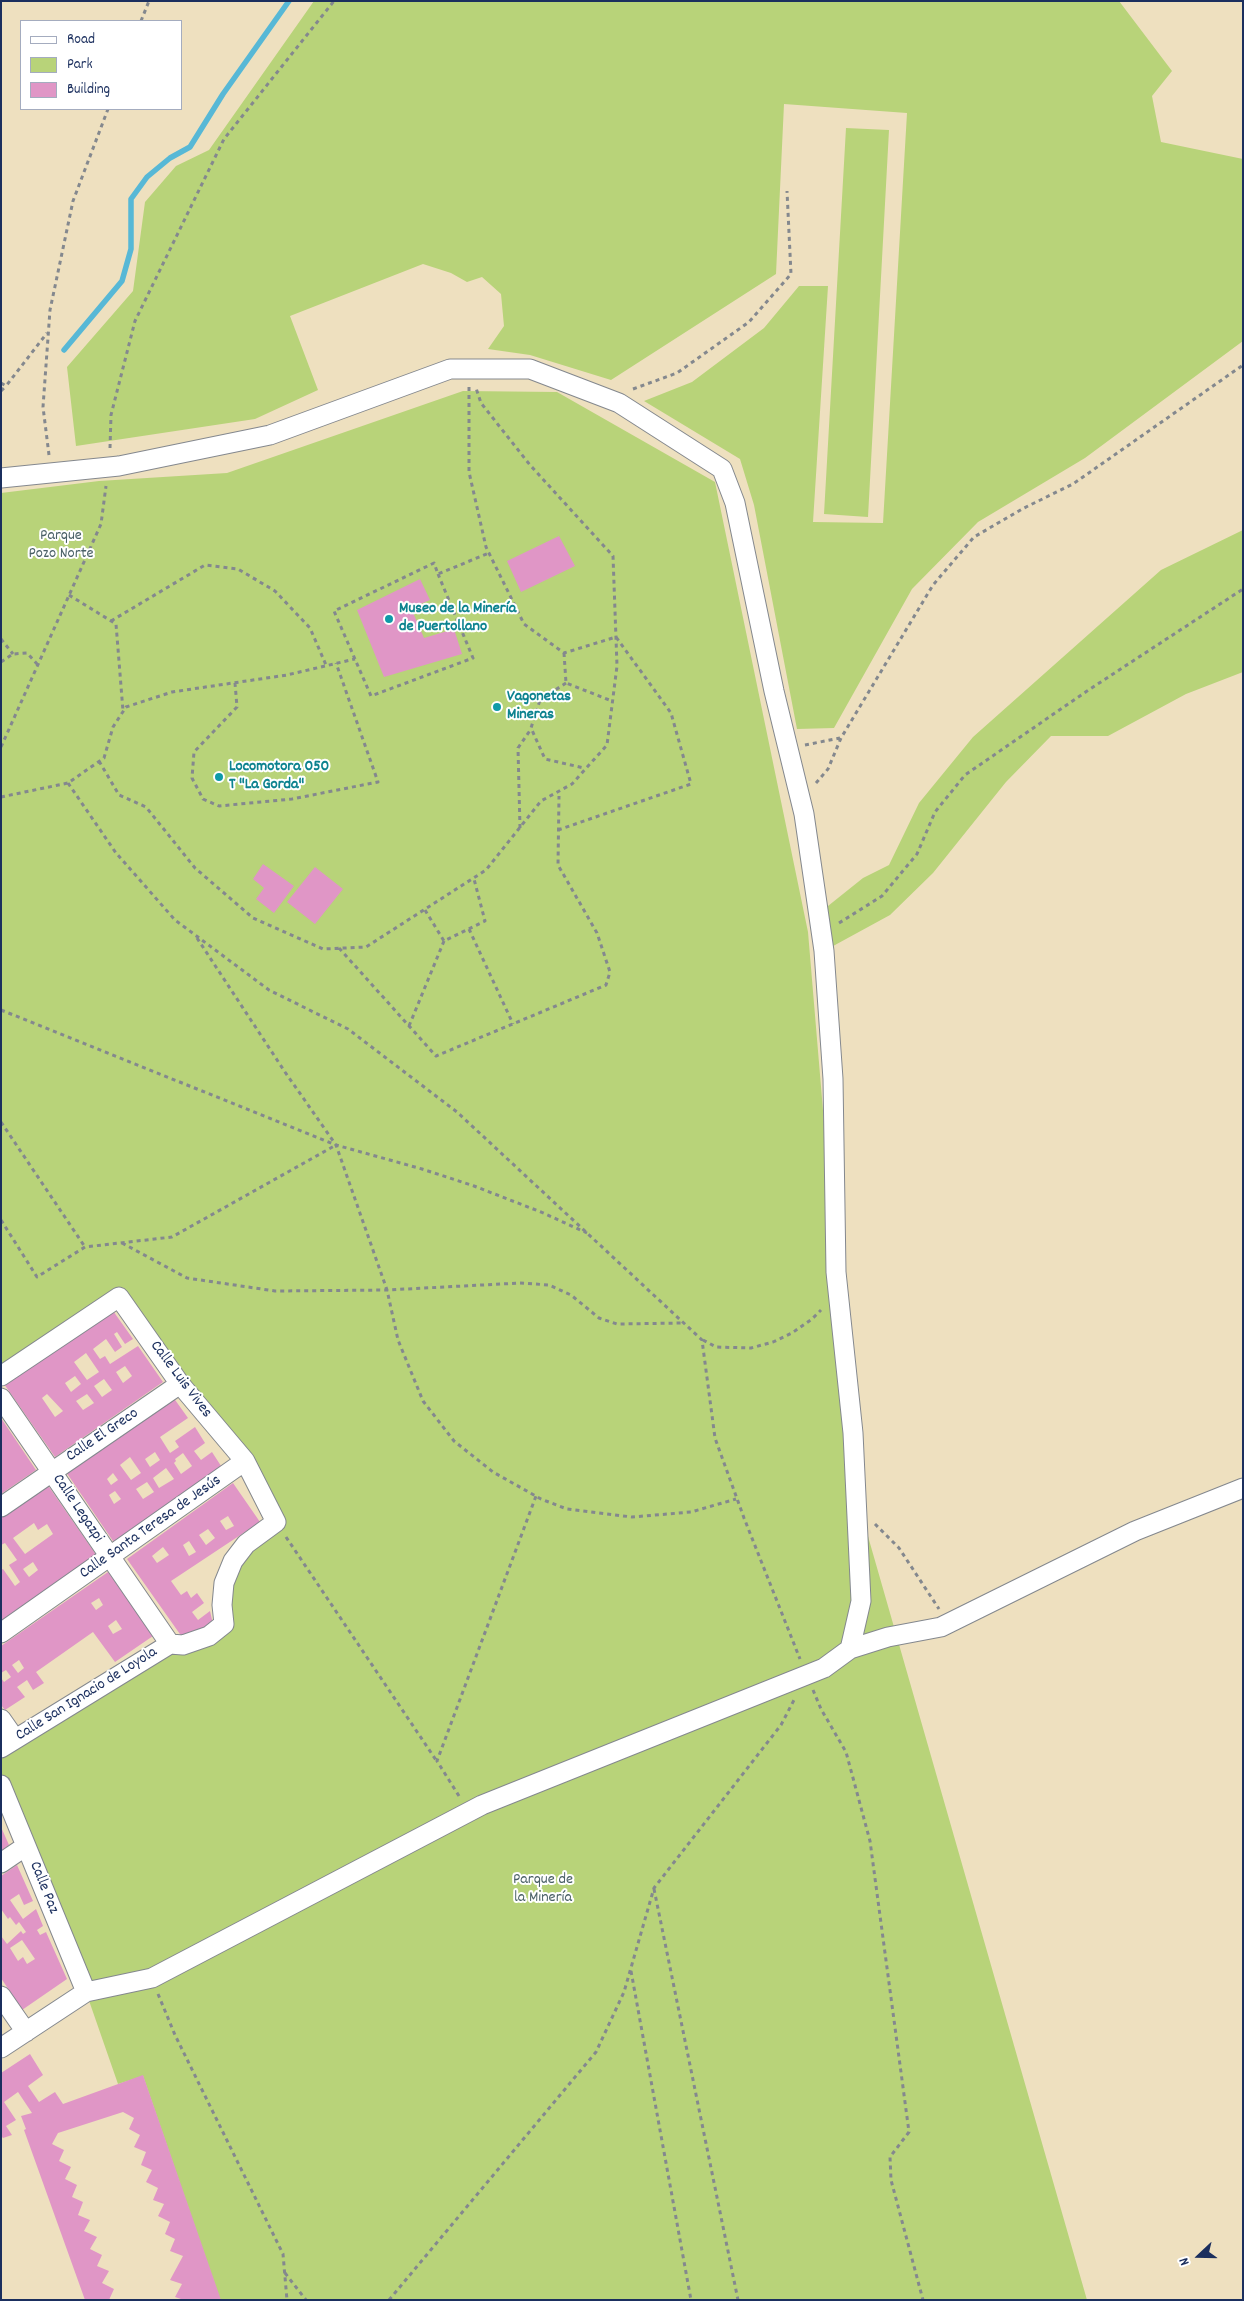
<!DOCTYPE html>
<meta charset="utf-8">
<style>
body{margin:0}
#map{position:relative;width:1244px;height:2301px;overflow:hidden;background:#eee0bf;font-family:Dekko,sans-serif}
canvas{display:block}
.frame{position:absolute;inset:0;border:2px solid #1b2f5e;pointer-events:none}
.legend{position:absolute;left:20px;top:20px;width:162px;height:90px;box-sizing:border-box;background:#fff;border:1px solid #a4acbf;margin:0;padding:6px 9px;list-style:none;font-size:15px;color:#1b2f5e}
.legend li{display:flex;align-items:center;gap:10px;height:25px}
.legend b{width:25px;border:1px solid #a4acbf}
.north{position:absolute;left:1174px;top:2231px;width:50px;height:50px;-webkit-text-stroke:4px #fff;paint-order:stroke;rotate:249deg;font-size:14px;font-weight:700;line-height:20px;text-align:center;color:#1b2f5e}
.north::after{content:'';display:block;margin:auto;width:18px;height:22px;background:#1b2f5e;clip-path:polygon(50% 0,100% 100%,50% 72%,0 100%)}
</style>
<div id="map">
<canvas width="1244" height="2301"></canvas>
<div class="frame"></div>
<ul class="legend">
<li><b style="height:6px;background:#fff"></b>Road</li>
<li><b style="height:14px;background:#b8d379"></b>Park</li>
<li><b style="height:14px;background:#e096c6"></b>Building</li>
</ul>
<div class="north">N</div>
</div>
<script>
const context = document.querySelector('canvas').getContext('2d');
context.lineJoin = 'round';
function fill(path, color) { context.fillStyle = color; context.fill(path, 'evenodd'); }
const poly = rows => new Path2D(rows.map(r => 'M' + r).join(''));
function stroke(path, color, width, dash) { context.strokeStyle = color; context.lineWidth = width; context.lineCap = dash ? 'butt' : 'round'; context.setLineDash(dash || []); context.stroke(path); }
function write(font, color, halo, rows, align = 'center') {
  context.font = font + ' Dekko,sans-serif'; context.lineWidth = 4; context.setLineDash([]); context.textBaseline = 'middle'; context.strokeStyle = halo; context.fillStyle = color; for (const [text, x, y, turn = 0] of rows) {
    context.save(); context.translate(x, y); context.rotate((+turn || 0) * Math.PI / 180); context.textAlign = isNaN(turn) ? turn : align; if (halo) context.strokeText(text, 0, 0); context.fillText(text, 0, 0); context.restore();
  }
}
const green = poly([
 [314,1,1119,1,1172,71,1152,96,1161,142,1243,159,1243,341,1085,458,978,522,912,589,834,728,797,729,754,505,740,459,644,401,692,382,764,328,799,286,828,286,813,522,883,523,907,113,784,104,776,274,611,380,530,355,488,349,504,326,501,294,482,277,467,282,451,273,423,264,290,316,318,390,255,419,76,446,67,367,133,291,145,202,176,166,209,150],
 [846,128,889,130,868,517,824,514],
 [463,391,557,392,715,482,808,932,855,1491,1087,2300,220,2300,143,2076,118,2084,86,1992,1,1785,1,1749,183,1645,216,1642,224,1624,224,1583,276,1522,119,1297,1,1376,1,493,99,481,227,473],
 [1243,530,1243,672,1186,694,1108,736,1051,736,1006,782,933,873,890,915,824,951,818,914,863,878,889,865,919,803,973,737,1161,570]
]);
const stream = poly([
 [64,350,122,281,131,249,131,199,147,177,170,158,190,147,223,94,289,1]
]);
const building = poly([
 [559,536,575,566,521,592,507,561],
 [420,579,430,600,411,608,424,638,454,629,462,654,384,677,357,610],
 [263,864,294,886,274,913,256,899,264,888,253,879],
 [315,867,343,889,315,924,287,902],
 [111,1308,133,1339,125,1344,117,1332,114,1334,122,1347,115,1352,106,1339,93,1349,100,1359,105,1356,110,1364,138,1346,163,1382,55,1457,4,1384],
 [86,1353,99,1372,87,1380,74,1362],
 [125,1366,132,1376,123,1383,116,1372],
 [75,1376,81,1384,71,1392,65,1383],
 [104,1379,112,1390,102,1397,94,1386],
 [47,1394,63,1411,55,1417,42,1398],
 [87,1394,94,1403,83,1410,76,1401],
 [173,1397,188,1418,160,1437,170,1453,179,1447,175,1441,195,1427,205,1443,194,1451,201,1460,212,1452,223,1469,115,1544,66,1472],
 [155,1452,160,1460,150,1467,145,1459],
 [183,1453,192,1466,181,1474,174,1463,176,1461,175,1459],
 [130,1457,141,1473,131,1480,120,1465],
 [166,1468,174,1479,159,1488,153,1478],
 [113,1473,118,1480,111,1485,107,1479],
 [147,1482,154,1492,143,1499,136,1489],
 [115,1491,121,1499,114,1504,109,1495],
 [1,1418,36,1470,1,1494],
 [233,1483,260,1522,171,1581,181,1595,187,1591,191,1598,197,1593,204,1603,192,1612,198,1620,210,1611,213,1624,182,1637,127,1559],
 [228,1516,234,1526,226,1530,220,1521],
 [208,1529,215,1538,206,1545,199,1535],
 [189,1541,196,1552,189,1556,183,1545],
 [163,1547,169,1555,157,1563,152,1556],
 [47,1484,97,1556,1,1623,1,1570,3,1569,15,1586,20,1582,9,1565,17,1560,5,1543,1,1545,1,1517],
 [34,1523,38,1530,47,1524,53,1534,25,1554,13,1538],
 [33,1562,38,1570,29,1577,23,1569],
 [108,1572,153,1636,115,1662,93,1632,36,1672,44,1683,33,1690,27,1680,17,1687,25,1697,5,1710,1,1705,1,1678,4,1682,11,1677,6,1670,1,1673,1,1646],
 [99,1598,103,1605,96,1610,91,1603],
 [116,1620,122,1629,113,1634,108,1626],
 [19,1660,24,1668,18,1673,12,1665],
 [1,1827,9,1845,1,1851],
 [17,1865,33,1901,24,1905,19,1894,10,1900,23,1919,36,1909,43,1926,37,1930,40,1935,46,1932,67,1979,22,2010,1,1978,1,1936,7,1944,21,1931,23,1934,26,1932,19,1922,16,1925,10,1917,8,1919,1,1909,1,1876],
 [22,1940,35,1959,27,1964,23,1957,18,1961,10,1948],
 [30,2054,43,2075,28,2086,39,2102,55,2092,63,2104,143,2075,221,2300,184,2300,175,2297,182,2284,170,2280,183,2256,170,2251,175,2239,165,2234,170,2222,158,2216,164,2204,153,2200,158,2188,146,2182,152,2170,141,2165,146,2152,134,2147,140,2135,129,2129,134,2118,123,2112,58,2133,52,2144,64,2150,59,2161,71,2167,65,2179,77,2185,72,2197,83,2202,78,2215,90,2220,84,2231,97,2237,90,2249,102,2255,97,2266,109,2271,102,2283,114,2289,109,2300,85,2300,24,2130,26,2129,21,2116,32,2113,18,2092,4,2102,16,2120,6,2126,12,2135,3,2138,1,2136,1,2073]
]);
const path = poly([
 [141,21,149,1],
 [1,383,6,386,47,333],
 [469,387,469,472,486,547,524,624,564,653,616,637,671,713,691,784,558,830],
 [633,389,677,373,749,322,791,274,787,191],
 [1,391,6,386],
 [110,448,111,415,135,321,224,139,334,1],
 [49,455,43,407,50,310,73,201,108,109],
 [438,574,473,658,371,696,334,611,434,563,438,574,489,553],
 [69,595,116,624,123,711],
 [111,621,205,565,238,569,275,591,310,628,326,665],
 [1,639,13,654],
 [564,653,566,683,612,701],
 [1,662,13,654,27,653,38,665],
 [235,683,237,707,194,752,192,778,203,799,219,806,292,799,378,782,336,663],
 [566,683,540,700,531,728,545,759,584,768],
 [805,745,840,738],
 [1,747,101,524,106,486],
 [99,761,119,795,146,807,195,868,253,918,323,949,366,947,486,870,541,801,572,784,607,745,617,666,613,556,530,465,481,403,476,388],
 [68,783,116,853,175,920,269,990,348,1029,457,1112,702,1340,715,1438,744,1518,800,1659],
 [816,783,828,769,841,738,933,585,974,537,1024,508,1073,484,1243,365],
 [1,797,68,783,104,758,113,727,126,707,172,692,287,675,355,659],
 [520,828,518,748,531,729],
 [425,910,444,941,485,921,474,879],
 [839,923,882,896,917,854,935,812,965,775,1087,691,1243,589],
 [469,929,513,1024],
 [197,938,285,1072,336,1145,387,1290,398,1340,423,1401,454,1441,493,1472,541,1499,567,1509,632,1517,691,1512,736,1499],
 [339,948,436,1056,606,985,610,972,597,933,558,865,559,796],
 [1,1010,336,1145,422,1169,474,1186,541,1212,587,1233],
 [409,1026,444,941],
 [1,1122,85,1247],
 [1,1220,37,1277,85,1247,172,1237,336,1145],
 [122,1243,187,1278,275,1291,387,1290,520,1283,549,1285,571,1295,599,1318,617,1324,684,1323],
 [703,1340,716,1347,751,1348,773,1342,792,1333,812,1319,821,1310],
 [875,1524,899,1548,939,1609],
 [286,1537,436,1760],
 [813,1690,821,1709,846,1752,870,1841,909,2132,890,2157,891,2180,923,2300],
 [459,1796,437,1761,536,1496],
 [654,1889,738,2300],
 [631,1971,691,2300],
 [158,1994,175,2035,283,2254,287,2300],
 [285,2273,306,2300],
 [389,2300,596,2052,624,1992,654,1888,781,1725,794,1700]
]);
const street = poly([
 [1,478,119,466,270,435,450,369,530,369,619,403,722,469,735,503,774,691,804,814,824,951,833,1079,836,1272,853,1433,861,1601,850,1649],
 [1,1376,119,1297,180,1384,245,1461],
 [1,1398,170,1644],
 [1,1507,180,1384],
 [1,1633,245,1461,276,1522,246,1544,233,1561,224,1583,222,1605,224,1624,209,1636,183,1645,170,1644,1,1748],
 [1,1719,15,1739],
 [1,1785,86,1992],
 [1,1863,26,1846],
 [1,1996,26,2032],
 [1,2048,86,1992,152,1978,482,1805,824,1668,850,1649,888,1637,941,1627,1135,1531,1243,1488]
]);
const markers = [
 [389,619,5,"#0f9aa8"],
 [497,707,5,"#0f9aa8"],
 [219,777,5,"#0f9aa8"]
];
const parkNames = [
 ["Parque",61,537],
 ["Pozo Norte",61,555],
 ["Parque de",543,1881],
 ["la Minería",543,1899]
];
const cultureNames = [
 ["Museo de la Minería",399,610],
 ["de Puertollano",399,628],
 ["Vagonetas",507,698],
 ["Mineras",507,716],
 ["Locomotora 050",229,768],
 ["T \"La Gorda\"",229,786]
];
const streetNames = [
 ["Calle Luis Vives",180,1380,53],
 ["Calle El Greco",103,1436,-34],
 ["Calle Legazpi",77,1509,56],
 ["Calle Santa Teresa de Jesús",151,1528,-35],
 ["Calle San Ignacio de Loyola",87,1695,-32],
 ["Calle Paz",43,1888,68]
];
fill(green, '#b8d379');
stroke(stream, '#57b8d6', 5.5);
fill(building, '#e096c6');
stroke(street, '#84888e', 21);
stroke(path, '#84888e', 3, [4, 4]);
stroke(street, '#fff', 19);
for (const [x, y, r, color] of markers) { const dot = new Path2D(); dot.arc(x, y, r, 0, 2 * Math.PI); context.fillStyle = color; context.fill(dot); stroke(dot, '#fff', 2); }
write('16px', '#4a6066', '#fff', parkNames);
write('bold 16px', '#0d838f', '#fff', cultureNames, 'left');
write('16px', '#1b2f5e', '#fff', streetNames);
</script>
